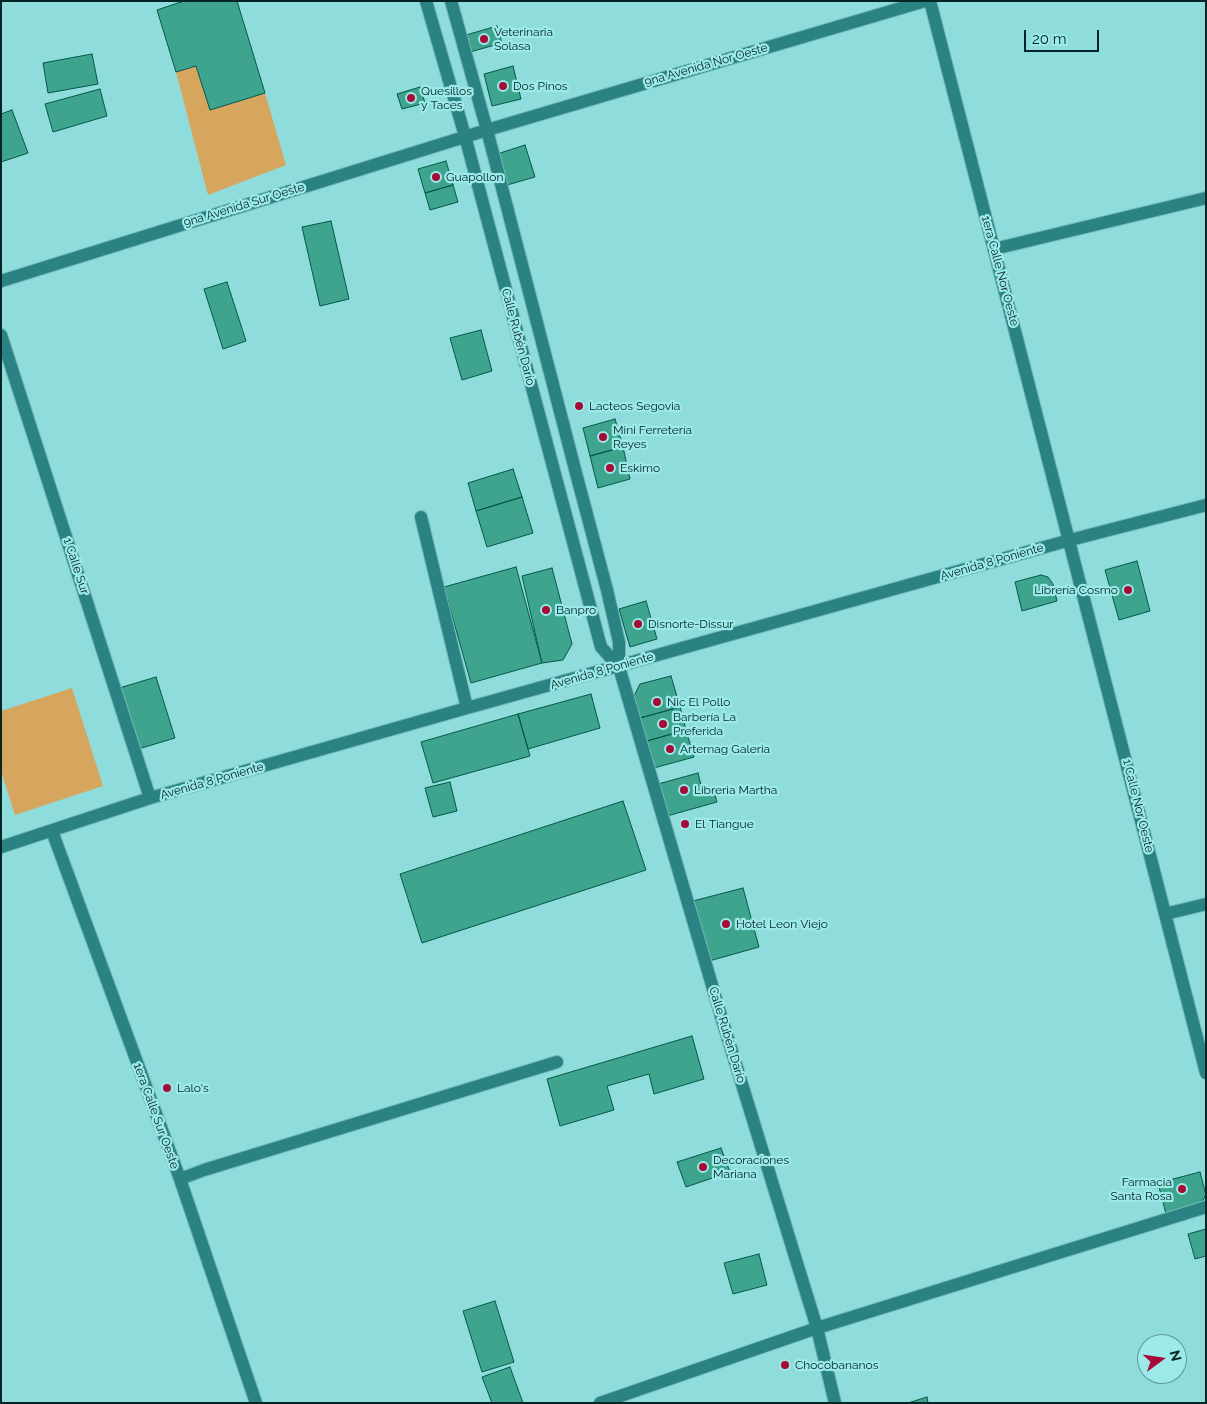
<!DOCTYPE html>
<meta charset="utf-8">
<style>
body{margin:0}
#map{position:relative;width:1207px;height:1404px;overflow:hidden;background:#8fdcdc;font-family:Raleway,sans-serif}
canvas{display:block}
.frame{position:absolute;inset:0;border:2px solid #032525;pointer-events:none}
.north{position:absolute;left:1137px;top:1334px;width:50px;height:50px;box-sizing:border-box;background:#9ce9e9;border:1px solid #5f9b9b;border-radius:50%;rotate:76deg;font-size:14px;font-weight:700;line-height:20px;text-align:center;color:#032525}
.north::after{content:'';display:block;margin:auto;width:18px;height:22px;background:#a60b36;clip-path:polygon(50% 0,100% 100%,50% 72%,0 100%)}
.scale{position:absolute;left:1024px;top:30px;width:75px;height:22px;box-sizing:border-box;border:2px solid #032525;border-top:0;padding-left:6px;font-size:15px;line-height:18px;white-space:nowrap;color:#032525;-webkit-text-stroke:4px #9ce9e9;paint-order:stroke}
</style>
<div id="map">
<canvas width="1207" height="1404"></canvas>
<div class="frame"></div>
<div class="north">N</div>
<div class="scale">20 m</div>
</div>
<script>
const context = document.querySelector('canvas').getContext('2d');
context.lineJoin = 'round';
function fill(path, color) { context.fillStyle = color; context.fill(path, 'evenodd'); }
const poly = rows => new Path2D(rows.map(r => 'M' + r).join(''));
function stroke(path, color, width, dash) { context.strokeStyle = color; context.lineWidth = width; context.lineCap = dash ? 'butt' : 'round'; context.setLineDash(dash || []); context.stroke(path); }
function write(font, color, halo, rows, align = 'center') {
  context.font = font + ' Raleway,sans-serif'; context.lineWidth = 4.5; context.setLineDash([]); context.textBaseline = 'middle'; context.strokeStyle = halo; context.fillStyle = color; for (const [text, x, y, turn = 0] of rows) {
    context.save(); context.translate(x, y); context.rotate((+turn || 0) * Math.PI / 180); context.textAlign = isNaN(turn) ? turn : align; if (halo) context.strokeText(text, 0, 0); context.fillText(text, 0, 0); context.restore();
  }
}
const green = poly([
 [196,66,210,110,265,93,286,165,208,195,176,72],
 [72,688,103,786,15,815,1,771,1,711]
]);
const building = poly([
 [184,1,237,1,265,93,210,110,196,66,176,72,157,10,184,1],
 [497,26,502,43,470,52,466,35,497,26],
 [92,54,98,84,48,93,43,63,92,54],
 [513,66,521,99,492,106,484,74,513,66],
 [420,87,425,103,402,109,397,94,420,87],
 [100,89,107,116,53,132,45,104,100,89],
 [12,110,28,153,1,162,1,114,12,110],
 [525,145,535,177,507,185,497,154,525,145],
 [446,161,453,185,425,193,418,169,446,161],
 [453,185,458,202,430,210,425,193,453,185],
 [331,221,349,299,320,306,302,227,331,221],
 [227,282,246,341,223,349,204,289,227,282],
 [481,330,492,371,462,380,450,338,481,330],
 [615,419,623,447,590,456,583,428,615,419],
 [623,447,630,479,598,488,590,456,623,447],
 [513,469,522,497,476,511,468,483,513,469],
 [522,497,533,533,487,547,476,511,522,497],
 [1137,561,1150,611,1119,620,1105,570,1137,561],
 [516,567,542,663,471,683,444,587,516,567],
 [552,568,572,644,563,660,542,663,522,576,552,568],
 [1041,575,1048,577,1053,584,1057,601,1022,611,1015,582,1041,575],
 [646,601,657,639,630,647,619,609,646,601],
 [671,676,680,707,640,718,634,696,640,684,671,676],
 [156,677,175,738,135,750,116,689,156,677],
 [591,694,600,728,528,749,518,714,591,694],
 [680,707,686,730,647,741,640,718,680,707],
 [518,714,530,756,433,783,421,742,518,714],
 [686,730,694,757,654,768,647,741,686,730],
 [698,773,701,785,715,795,717,802,667,816,658,784,698,773],
 [450,782,457,811,433,817,425,788,450,782],
 [623,801,646,870,422,943,400,874,623,801],
 [743,888,759,947,709,961,693,901,743,888],
 [692,1036,704,1079,654,1094,649,1074,607,1086,614,1110,560,1126,547,1079,692,1036],
 [721,1148,730,1172,686,1187,677,1162,721,1148],
 [1200,1172,1206,1195,1200,1205,1166,1214,1158,1183,1200,1172],
 [1206,1229,1206,1256,1195,1259,1188,1234,1206,1229],
 [759,1254,767,1285,733,1294,724,1263,759,1254],
 [495,1301,514,1362,482,1372,463,1311,495,1301],
 [510,1367,523,1403,492,1403,482,1377,510,1367],
 [927,1397,928,1403,908,1403,927,1397]
]);
const minor = poly([
 [426,1,465,136,601,647,619,667],
 [451,1,487,130,577,477,607,590,619,642,619,667,721,1016,817,1328,835,1403],
 [930,1,1206,1073],
 [994,249,1206,198],
 [1,281,487,130,925,1],
 [1,335,150,798],
 [421,517,467,708],
 [52,831,180,1179,256,1403],
 [1,847,150,798,467,708,1070,540,1206,505],
 [1165,914,1206,904],
 [180,1179,204,1170,557,1062],
 [600,1403,817,1328,1206,1207]
]);
const markers = [
 [484,39,5,"#a60b36"],
 [503,86,5,"#a60b36"],
 [411,98,5,"#a60b36"],
 [436,177,5,"#a60b36"],
 [579,406,5,"#a60b36"],
 [603,437,5,"#a60b36"],
 [610,468,5,"#a60b36"],
 [1128,590,5,"#a60b36"],
 [546,610,5,"#a60b36"],
 [638,624,5,"#a60b36"],
 [657,702,5,"#a60b36"],
 [663,724,5,"#a60b36"],
 [670,749,5,"#a60b36"],
 [684,790,5,"#a60b36"],
 [685,824,5,"#a60b36"],
 [726,924,5,"#a60b36"],
 [167,1088,5,"#a60b36"],
 [703,1167,5,"#a60b36"],
 [1182,1189,5,"#a60b36"],
 [785,1365,5,"#a60b36"]
];
const poiNames = [
 ["Veterinaria",494,32],
 ["Solasa",494,46],
 ["Dos Pinos",513,86],
 ["Quesillos",421,91],
 ["y Taces",421,105],
 ["Guapollon",446,177],
 ["Lacteos Segovia",589,406],
 ["Mini Ferretería",613,430],
 ["Reyes",613,444],
 ["Eskimo",620,468],
 ["Librería Cosmo",1118,590,"right"],
 ["Banpro",556,610],
 ["Disnorte-Dissur",648,624],
 ["Nic El Pollo",667,702],
 ["Barbería La",673,717],
 ["Preferida",673,731],
 ["Artemag Galeria",680,749],
 ["Libreria Martha",694,790],
 ["El Tiangue",695,824],
 ["Hotel Leon Viejo",736,924],
 ["Lalo's",177,1088],
 ["Decoracíones",713,1160],
 ["Mariana",713,1174],
 ["Farmacia",1172,1182,"right"],
 ["Santa Rosa",1172,1196,"right"],
 ["Chocobananos",795,1365]
];
const streetNames = [
 ["9na Avenida Nor Oeste",706,65,-16],
 ["9na Avenida Sur Oeste",244,205,-17],
 ["1era Calle Nor Oeste",1000,271,75],
 ["Calle Rubén Darío",518,337,75],
 ["Avenida 8 Poniente",992,562,-16],
 ["1 Calle Sur",76,566,72],
 ["Avenida 8 Poniente",602,671,-16],
 ["Avenida 8 Poniente",212,781,-16],
 ["1 Calle Nor Oeste",1138,806,76],
 ["Calle Rubén Darío",727,1035,73],
 ["1era Calle Sur Oeste",156,1116,70]
];
fill(green, '#d7a65e');
fill(building, '#3ea48d');
stroke(building, '#045848', 1);
stroke(minor, '#73b7b7', 14);
stroke(minor, '#2a8283', 12);
for (const [x, y, r, color] of markers) { const dot = new Path2D(); dot.arc(x, y, r, 0, 2 * Math.PI); context.fillStyle = color; context.fill(dot); stroke(dot, '#9ce9e9', 2); }
write('12px', '#032525', '#9ce9e9', poiNames, 'left');
write('12px', '#032525', '#9ce9e9', streetNames);
</script>
